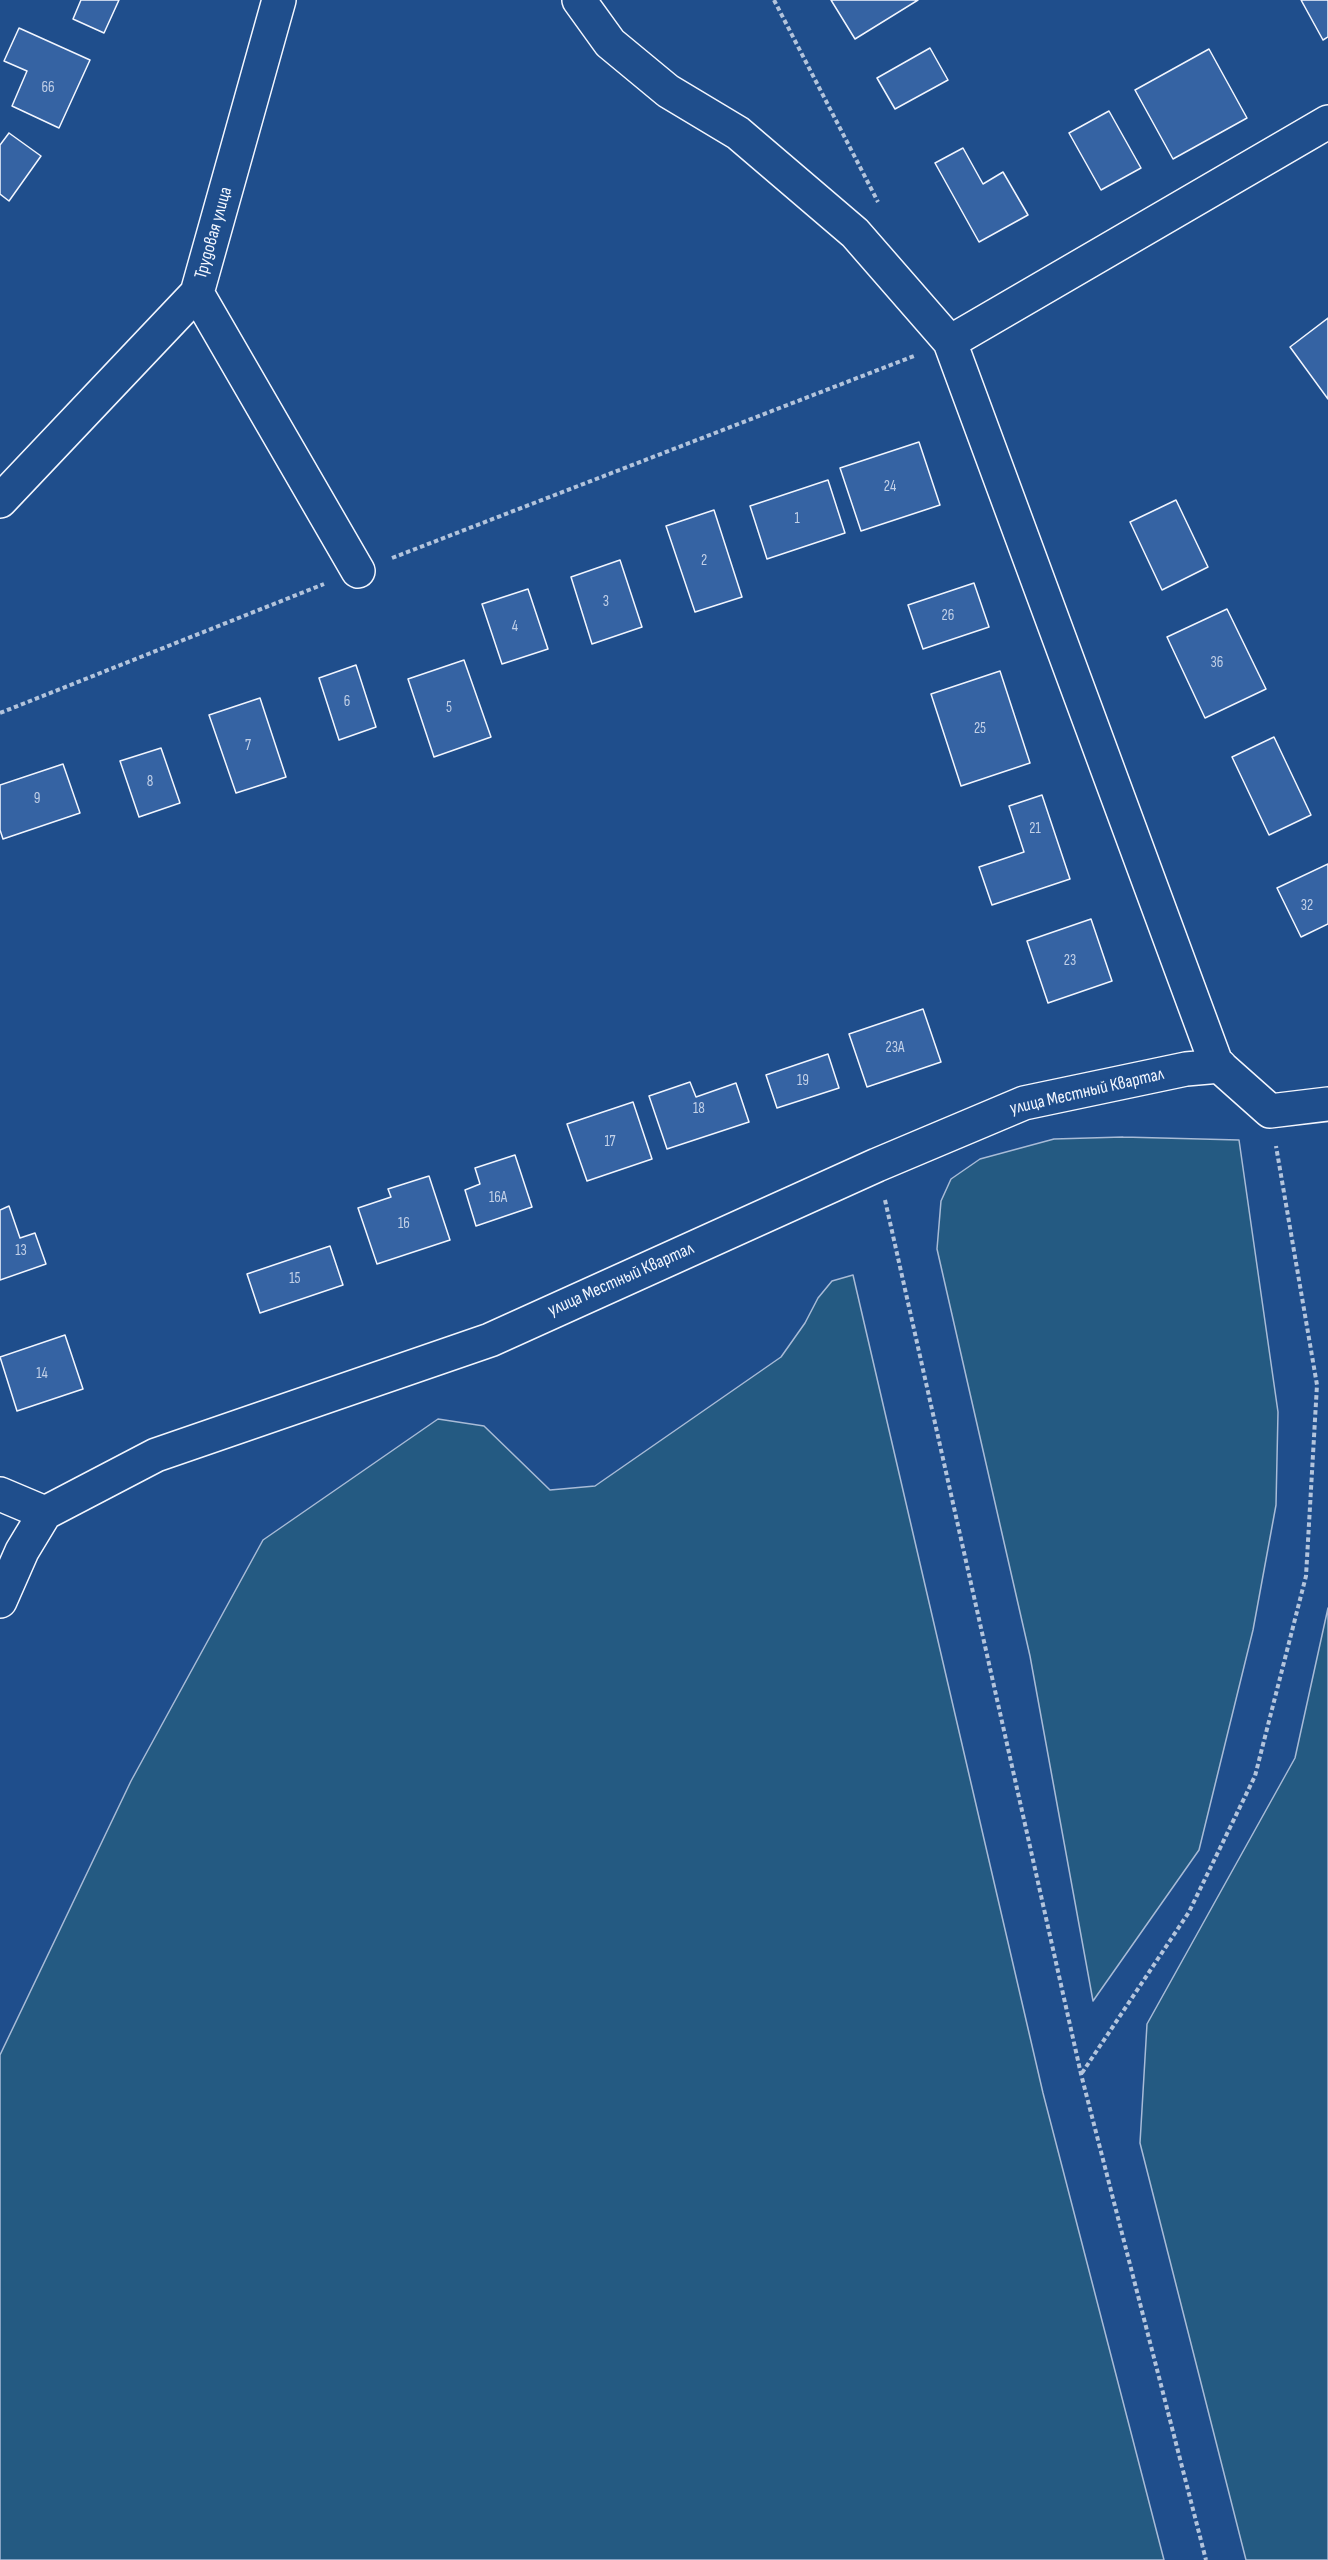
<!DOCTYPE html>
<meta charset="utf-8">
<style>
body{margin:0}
canvas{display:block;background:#1f4e8c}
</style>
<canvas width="1328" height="2560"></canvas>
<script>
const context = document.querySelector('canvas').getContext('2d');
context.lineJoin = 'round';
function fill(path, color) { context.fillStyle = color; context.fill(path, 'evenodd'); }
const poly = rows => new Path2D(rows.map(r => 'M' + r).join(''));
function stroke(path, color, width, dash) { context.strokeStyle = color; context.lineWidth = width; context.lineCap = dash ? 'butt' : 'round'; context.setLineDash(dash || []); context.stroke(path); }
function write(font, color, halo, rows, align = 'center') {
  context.font = font + ' "Sofia Sans Condensed",sans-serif'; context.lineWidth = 4.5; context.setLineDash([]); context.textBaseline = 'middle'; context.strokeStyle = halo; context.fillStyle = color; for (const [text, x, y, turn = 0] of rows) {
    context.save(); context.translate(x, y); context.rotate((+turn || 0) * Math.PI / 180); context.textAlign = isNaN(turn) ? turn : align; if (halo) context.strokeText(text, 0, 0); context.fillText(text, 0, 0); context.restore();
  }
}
const green = poly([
 [1123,1137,1239,1140,1278,1412,1276,1505,1253,1630,1199,1850,1093,2001,1030,1656,937,1249,941,1201,951,1179,980,1159,1054,1139,1123,1137],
 [853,1275,1043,2093,1164,2560,0,2560,0,2055,131,1781,263,1540,438,1419,484,1426,550,1490,595,1486,781,1357,805,1323,818,1298,832,1281,853,1275],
 [1328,1608,1328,2560,1246,2560,1140,2143,1147,2024,1295,1758,1328,1608]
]);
const building = poly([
 [81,0,119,0,104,33,73,19,81,0],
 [831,0,918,0,855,39,831,0],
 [1301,0,1328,0,1328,37,1323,40,1301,0],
 [19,28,90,60,59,128,12,106,27,71,4,61,19,28],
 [930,48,948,80,895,109,877,78,930,48],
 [1209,49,1247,118,1173,159,1135,90,1209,49],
 [1109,111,1141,168,1101,190,1069,133,1109,111],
 [9,133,41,156,9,201,0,194,0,145,9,133],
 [963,148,983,184,1003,172,1028,215,979,242,935,163,963,148],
 [1328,318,1328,399,1290,347,1328,318],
 [919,442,940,505,861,531,840,468,919,442],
 [828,480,845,533,767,559,750,506,828,480],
 [1176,500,1208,567,1162,590,1130,522,1176,500],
 [714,510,742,597,695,612,666,526,714,510],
 [620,560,642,627,592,644,571,577,620,560],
 [974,583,989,627,923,649,908,605,974,583],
 [528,589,548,649,502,664,482,604,528,589],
 [1227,609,1266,689,1205,718,1167,637,1227,609],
 [464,660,491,737,434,757,408,679,464,660],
 [356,665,376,727,339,740,319,678,356,665],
 [1000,671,1030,763,961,786,931,694,1000,671],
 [260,698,286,777,236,793,209,715,260,698],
 [1274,737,1311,815,1269,835,1232,757,1274,737],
 [161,748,180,803,139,817,120,761,161,748],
 [63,764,80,813,3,839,0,830,0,785,63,764],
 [1042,795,1070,879,992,905,979,867,1024,852,1009,806,1042,795],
 [1328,864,1328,924,1301,937,1277,888,1328,864],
 [1091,919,1112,981,1048,1003,1027,941,1091,919],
 [923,1009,941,1062,867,1087,849,1034,923,1009],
 [828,1054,839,1088,777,1108,766,1075,828,1054],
 [690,1082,696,1097,736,1083,749,1122,667,1149,649,1096,690,1082],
 [633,1102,652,1159,587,1181,567,1124,633,1102],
 [515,1155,532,1207,476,1226,465,1190,480,1184,475,1168,515,1155],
 [429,1176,450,1240,377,1264,358,1208,391,1197,388,1189,429,1176],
 [9,1206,20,1238,35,1233,46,1264,0,1280,0,1210,9,1206],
 [330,1246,343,1285,260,1313,247,1274,330,1246],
 [65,1335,83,1389,17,1411,0,1357,65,1335]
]);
const path = poly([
 [774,0,878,202],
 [392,558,914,356],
 [0,713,324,584],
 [885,1200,1081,2074,1206,2560],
 [1082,2073,1189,1912,1255,1776,1306,1576,1317,1385,1276,1146]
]);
const minor = poly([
 [579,0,610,43,668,91,738,133,855,233,950,342],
 [1328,122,950,342,1216,1063,1270,1111,1328,1104],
 [197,293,358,571],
 [0,501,197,293,279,0],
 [0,1494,45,1513,156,1455,490,1340,877,1165,1024,1103,1186,1069,1220,1066],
 [0,1601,22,1551,45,1513]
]);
const numberNames = [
 ["66",48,88],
 ["24",890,487],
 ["1",797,519],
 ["2",704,561],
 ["3",606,602],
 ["26",948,616],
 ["4",515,627],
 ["36",1217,663],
 ["6",347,702],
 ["5",449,708],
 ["25",980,729],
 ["7",248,746],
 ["8",150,782],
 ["9",37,799],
 ["21",1035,829],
 ["32",1307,906],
 ["23",1070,961],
 ["23А",895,1048],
 ["19",803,1081],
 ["18",699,1109],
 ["17",610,1142],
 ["16А",498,1198],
 ["16",404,1224],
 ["13",21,1251],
 ["15",295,1279],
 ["14",42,1374]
];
const streetNames = [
 ["Трудовая улица",214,233,-74],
 ["улица Местный Квартал",1087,1092,-13],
 ["улица Местный Квартал",621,1280,-24]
];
fill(green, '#245a82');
stroke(green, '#a8bbd7', 1.5);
fill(building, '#3563a3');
stroke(building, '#f2f6ff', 1.5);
stroke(minor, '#f2f6ff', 36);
stroke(path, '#b3c4dc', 4, [4.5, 3]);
stroke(minor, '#1f4e8c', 33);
write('15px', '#c3d1e8', null, numberNames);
write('18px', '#f2f6ff', '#1f4e8c', streetNames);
</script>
